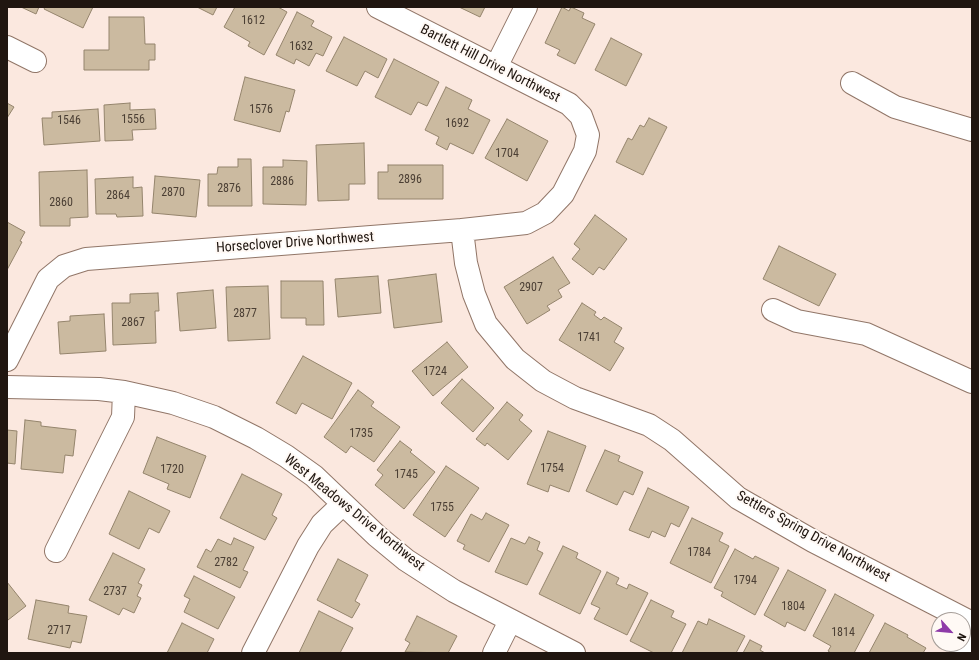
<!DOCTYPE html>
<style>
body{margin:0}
#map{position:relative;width:979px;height:660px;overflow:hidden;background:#fbe8df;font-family:"Roboto Condensed",sans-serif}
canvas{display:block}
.frame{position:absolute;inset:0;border:8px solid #201610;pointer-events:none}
.north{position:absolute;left:931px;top:612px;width:40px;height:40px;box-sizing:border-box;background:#fff9f5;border:1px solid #a69e99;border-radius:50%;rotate:117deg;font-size:11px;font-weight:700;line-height:16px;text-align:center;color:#201610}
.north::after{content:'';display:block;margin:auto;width:14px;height:18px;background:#8e3aa8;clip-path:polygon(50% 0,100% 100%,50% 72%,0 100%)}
</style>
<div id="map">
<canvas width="979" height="660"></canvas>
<div class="frame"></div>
<div class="north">N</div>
</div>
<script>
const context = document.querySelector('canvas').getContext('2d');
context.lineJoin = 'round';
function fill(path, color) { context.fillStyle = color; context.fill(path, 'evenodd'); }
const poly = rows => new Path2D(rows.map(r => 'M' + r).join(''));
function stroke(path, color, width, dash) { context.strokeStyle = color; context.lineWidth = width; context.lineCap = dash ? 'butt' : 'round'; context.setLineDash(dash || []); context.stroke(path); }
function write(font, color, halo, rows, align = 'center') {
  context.font = font + ' "Roboto Condensed",sans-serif'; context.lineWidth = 4; context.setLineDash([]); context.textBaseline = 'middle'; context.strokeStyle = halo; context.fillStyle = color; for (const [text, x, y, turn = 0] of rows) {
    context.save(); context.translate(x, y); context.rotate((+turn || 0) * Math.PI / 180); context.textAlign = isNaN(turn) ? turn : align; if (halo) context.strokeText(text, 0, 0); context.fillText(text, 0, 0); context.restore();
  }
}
const building = poly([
 [21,7,39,7,36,14,21,7],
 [45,7,93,7,83,28,44,9,45,7],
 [197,7,217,7,213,15,197,7],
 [235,7,278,7,287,12,264,55,248,46,250,42,224,27,235,7],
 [459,7,485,7,480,17,459,7],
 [562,7,569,11,571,7,584,13,582,18,595,24,575,64,557,55,560,50,545,43,562,7],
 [297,12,314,21,311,26,332,37,323,56,316,53,309,66,296,59,294,64,276,55,297,12],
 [109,17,144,17,145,44,155,44,155,60,149,60,149,70,84,70,84,50,109,50,109,17],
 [344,37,387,59,378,78,365,71,357,86,326,71,344,37],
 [611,38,642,54,626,86,595,70,611,38],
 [394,59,439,82,427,106,418,102,411,115,375,97,394,59],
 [245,77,295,90,289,112,286,111,280,132,234,120,245,77],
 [446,87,472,100,468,109,490,120,473,154,450,143,447,150,436,144,439,137,425,130,446,87],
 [7,103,14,107,7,118,7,103],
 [130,103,130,110,155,109,156,129,132,130,133,140,105,141,104,105,130,103],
 [98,109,100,141,44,145,42,118,52,118,52,112,98,109],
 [649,118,667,127,643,175,616,162,628,138,632,140,640,125,644,127,649,118],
 [507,119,548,141,527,181,485,158,507,119],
 [364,143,365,184,349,184,349,200,318,201,316,145,364,143],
 [238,159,251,159,252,206,208,206,208,174,217,174,218,167,238,167,238,159],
 [283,160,307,161,306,205,263,204,263,167,283,167,283,160],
 [388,165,443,165,443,199,378,199,378,172,388,172,388,165],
 [87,170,88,217,70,218,70,226,40,226,39,172,87,170],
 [155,176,200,180,196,217,152,213,155,176],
 [133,177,133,188,142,187,143,216,117,217,116,214,96,214,95,179,133,177],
 [595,215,627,239,604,270,599,267,593,275,572,259,580,249,574,244,595,215],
 [7,222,25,232,20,241,22,242,7,270,7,222],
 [779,246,836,274,819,306,763,279,779,246],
 [553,257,570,283,558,290,562,297,547,306,550,310,527,324,504,287,553,257],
 [436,274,442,322,394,328,388,280,436,274],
 [378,276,381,313,338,317,335,279,378,276],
 [281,281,323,281,324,325,306,325,306,318,281,318,281,281],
 [268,286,270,339,228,341,226,287,268,286],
 [213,290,216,328,180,331,177,293,213,290],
 [158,293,159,311,155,311,156,343,113,345,112,303,130,303,130,294,158,293],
 [582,303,596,312,594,315,601,320,604,317,622,328,614,342,624,348,610,371,559,340,582,303],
 [104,314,106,351,60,354,58,322,70,321,70,316,104,314],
 [447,342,468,367,433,396,412,371,447,342],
 [303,356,352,383,332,419,302,403,296,414,276,403,303,356],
 [462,379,494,408,473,432,441,403,462,379],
 [358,390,374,402,371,406,400,427,374,462,351,446,346,453,324,437,358,390],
 [507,402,523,415,519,420,532,431,508,460,487,443,485,446,476,439,507,402],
 [25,420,41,422,41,426,76,430,73,456,65,455,63,473,21,469,25,420],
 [7,430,17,431,15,464,7,463,7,430],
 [548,431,586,446,569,492,550,485,548,492,527,484,548,431],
 [157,437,206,456,190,498,167,489,169,484,143,473,157,437],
 [400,441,412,450,410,452,435,472,404,509,375,485,383,475,377,470,400,441],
 [605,450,620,456,618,461,643,472,633,495,624,491,617,505,586,491,605,450],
 [446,466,479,488,445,537,413,515,446,466],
 [242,474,282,494,272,515,277,518,265,540,220,518,242,474],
 [648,488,689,507,679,527,671,523,665,537,652,531,649,538,629,530,648,488],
 [129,491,170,511,159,533,149,528,139,549,109,534,129,491],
 [486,513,509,525,489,562,463,549,465,545,457,541,471,514,482,520,486,513],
 [692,518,723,533,719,541,729,546,711,583,670,563,692,518],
 [529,537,540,542,537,550,543,553,527,585,495,572,511,538,525,544,529,537],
 [234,538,254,547,243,570,248,572,240,588,197,567,206,549,211,552,218,539,231,545,234,538],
 [563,546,578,553,576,558,601,571,580,614,539,594,563,546],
 [735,549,753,559,755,556,779,568,755,615,721,596,723,592,714,588,735,549],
 [113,553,145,569,138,583,142,585,137,596,141,598,134,613,123,608,119,615,89,600,113,553],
 [338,559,368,575,355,601,360,604,352,618,317,600,338,559],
 [788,570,826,590,805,631,787,622,785,627,764,615,788,570],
 [607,572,619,578,616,584,627,589,629,584,648,593,627,635,594,619,600,608,591,604,607,572],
 [194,576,235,597,218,629,184,612,190,599,184,596,194,576],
 [7,582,26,606,8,620,7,618,7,582],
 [835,594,874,615,854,653,831,653,828,651,831,646,813,636,835,594],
 [36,600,69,606,68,613,87,616,81,643,72,641,70,648,28,639,36,600],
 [651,600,674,611,671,617,686,624,671,653,654,653,630,641,651,600],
 [319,611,353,628,340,653,299,653,319,611],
 [417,616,457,636,448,653,405,652,410,643,405,640,417,616],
 [709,619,745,636,736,653,682,653,698,621,707,625,709,619],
 [182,623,214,639,207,653,167,653,182,623],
 [885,623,908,635,907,637,926,648,923,653,869,653,885,623],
 [750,640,762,646,760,650,765,653,743,653,750,640]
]);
const minor = poly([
 [7,47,35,61],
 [496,67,526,7],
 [852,83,895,107,972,130],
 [462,230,466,263,474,294,486,324,515,359,543,381,575,398,649,425,672,440,738,498,813,541,972,623],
 [773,310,797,321,866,334,972,382],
 [7,360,48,279,64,266,86,259,462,230,526,223,545,213,563,194,585,151,588,135,581,116,569,104,378,7],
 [7,387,99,389,124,392,173,403,214,417,256,438,286,456,314,476,377,536,406,560,454,591,574,653],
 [56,551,123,417,124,392],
 [253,653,308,546,322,524,343,504],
 [494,653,510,621],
 [961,653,972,633]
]);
const numberNames = [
 ["1612",253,21],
 ["1632",301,47],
 ["1576",261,110],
 ["1556",133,120],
 ["1546",69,121],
 ["1692",457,124],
 ["1704",507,154],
 ["2896",410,180],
 ["2886",282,182],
 ["2876",229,189],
 ["2870",173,193],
 ["2864",118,196],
 ["2860",61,203],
 ["2907",531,288],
 ["2877",245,314],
 ["2867",133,323],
 ["1741",589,338],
 ["1724",435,372],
 ["1735",361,434],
 ["1754",552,469],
 ["1720",172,470],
 ["1745",406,475],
 ["1755",442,508],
 ["1784",699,553],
 ["2782",226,563],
 ["1794",745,581],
 ["2737",115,592],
 ["1804",793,607],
 ["2717",59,631],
 ["1814",843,633]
];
const streetNames = [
 ["Bartlett Hill Drive Northwest",490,64,27],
 ["Horseclover Drive Northwest",295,243,-4],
 ["West Meadows Drive Northwest",354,513,39],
 ["Settlers Spring Drive Northwest",813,537,29]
];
fill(building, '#cbbaa0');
stroke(building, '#94846c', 1);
stroke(minor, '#917668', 24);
stroke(minor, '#fff', 22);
write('12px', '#4b3f34', null, numberNames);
write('14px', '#201610', '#fff9f5', streetNames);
</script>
